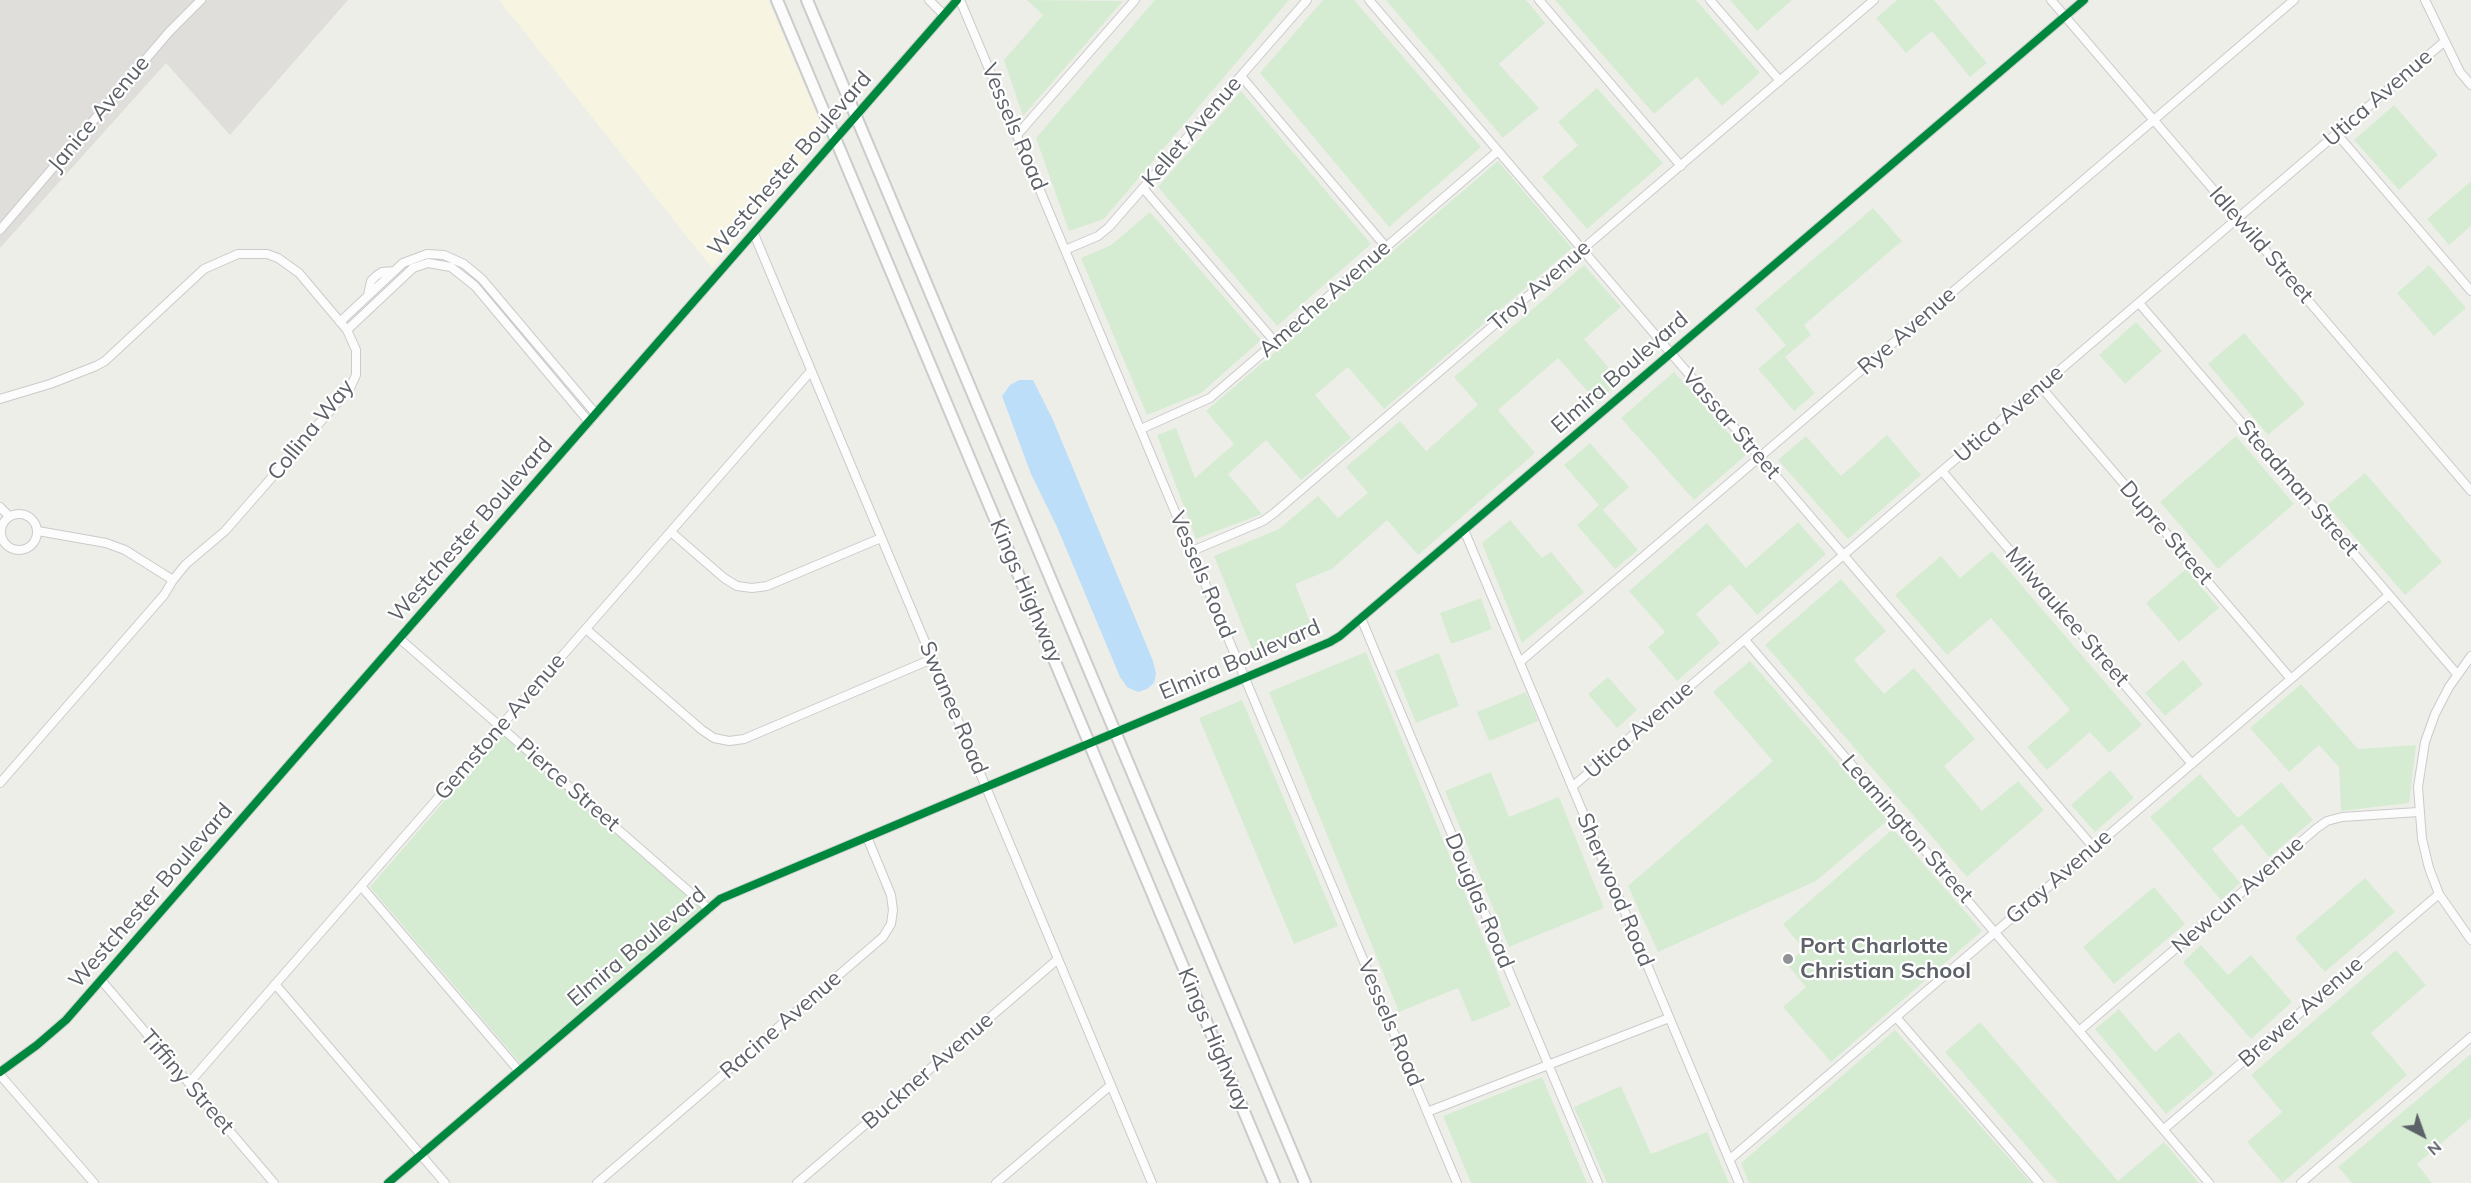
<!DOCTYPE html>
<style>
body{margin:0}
#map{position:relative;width:2471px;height:1183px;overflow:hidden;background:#eeeee9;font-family:Mulish,sans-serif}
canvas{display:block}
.north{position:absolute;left:2393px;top:1105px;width:60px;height:60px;-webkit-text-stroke:4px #fff;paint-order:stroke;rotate:139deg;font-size:16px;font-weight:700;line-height:24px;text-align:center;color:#5d6168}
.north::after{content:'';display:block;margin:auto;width:21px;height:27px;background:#5d6168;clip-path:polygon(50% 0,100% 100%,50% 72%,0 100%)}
</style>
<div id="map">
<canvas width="2471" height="1183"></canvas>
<div class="north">N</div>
</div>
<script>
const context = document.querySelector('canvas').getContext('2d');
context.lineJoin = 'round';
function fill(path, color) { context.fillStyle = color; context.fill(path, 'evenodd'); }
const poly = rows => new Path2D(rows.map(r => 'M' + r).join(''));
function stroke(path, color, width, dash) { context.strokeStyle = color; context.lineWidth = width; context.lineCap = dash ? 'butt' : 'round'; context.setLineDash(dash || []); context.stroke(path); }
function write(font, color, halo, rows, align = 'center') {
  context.font = font + ' Mulish,sans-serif'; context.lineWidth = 4.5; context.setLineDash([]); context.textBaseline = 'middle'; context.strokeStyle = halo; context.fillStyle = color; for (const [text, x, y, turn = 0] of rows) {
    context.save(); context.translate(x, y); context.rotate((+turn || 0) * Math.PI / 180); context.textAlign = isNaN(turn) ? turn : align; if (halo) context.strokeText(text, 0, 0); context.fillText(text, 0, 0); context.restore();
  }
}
const commercial = poly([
 [499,0,768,0,826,135,712,268]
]);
const industrial = poly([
 [0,0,348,0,230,135,166,63,0,248]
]);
const green = poly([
 [1027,0,1123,1,1023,116,1004,60,1043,15],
 [1155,0,1289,0,1104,219,1069,231,1036,138],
 [1323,0,1354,0,1481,147,1389,227,1260,73],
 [1386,0,1526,0,1545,23,1499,64,1539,108,1503,138],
 [1555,0,1696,0,1760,73,1722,106,1697,77,1654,114],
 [1730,0,1792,0,1757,31],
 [1897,0,1934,0,1987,63,1970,77,1932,31,1906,53,1876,18],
 [1597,88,1663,163,1587,229,1542,177,1578,145,1558,122],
 [1241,91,1371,244,1277,326,1158,187],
 [2394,105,2438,155,2399,190,2354,140],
 [1498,161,1572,248,1384,409,1348,367,1315,395,1351,438,1301,480,1266,440,1228,474,1262,514,1196,539,1157,435,1176,428,1195,478,1234,444,1206,411],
 [2471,181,2471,226,2449,245,2427,219],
 [1873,208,1902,241,1804,325,1811,335,1785,357,1815,393,1794,411,1758,369,1786,345,1755,309],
 [1150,212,1261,340,1201,393,1147,415,1081,258,1111,245],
 [1584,265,1621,307,1584,339,1620,381,1597,402,1558,358,1498,410,1535,453,1418,555,1387,520,1332,569,1295,584,1315,634,1256,659,1214,556,1279,529,1318,496,1338,518,1368,493,1346,467,1400,421,1426,451,1478,405,1454,377],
 [2429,265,2466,308,2434,336,2397,293],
 [2136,322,2162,351,2125,384,2099,355],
 [2244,333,2305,404,2268,435,2208,364],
 [1674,372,1747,454,1694,500,1621,418],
 [1887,435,1921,475,1848,539,1778,460,1806,436,1841,476],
 [2236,436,2294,504,2218,569,2160,502],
 [1590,443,1629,487,1603,510,1638,550,1615,569,1577,525,1599,505,1564,465],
 [2365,473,2442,562,2405,595,2327,505],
 [1510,520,1542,558,1551,552,1584,592,1522,643,1482,543],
 [1798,522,1826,554,1757,615,1730,584,1696,614,1720,643,1677,681,1648,647,1665,632,1629,591,1707,523,1746,568],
 [1992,551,2142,725,2109,753,2090,732,2047,770,2027,747,2070,710,1991,618,1947,655,1895,595,1941,556,1960,578],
 [2186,569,2219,608,2179,642,2146,603],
 [1841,579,1886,631,1854,660,1884,694,1914,668,1975,739,1944,766,1982,811,2018,781,2044,810,1967,877,1765,645],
 [1481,598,1492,629,1451,644,1440,613],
 [1366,652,1511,1006,1472,1022,1458,988,1399,1012,1269,692],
 [1439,653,1459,706,1416,723,1395,671],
 [2183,660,2203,684,2165,716,2145,693],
 [1750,661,1888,820,1816,881,1658,952,1628,886,1773,761,1713,692],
 [1608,677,1637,710,1617,728,1588,694],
 [2301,684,2358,749,2416,745,2409,803,2341,811,2339,767,2319,745,2289,772,2250,728],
 [1526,692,1538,721,1489,741,1477,712],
 [1242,700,1338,926,1294,944,1199,718],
 [502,734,702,909,520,1063,370,887],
 [2110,770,2134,798,2095,832,2071,805],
 [1491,772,1509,817,1559,797,1604,908,1509,947,1445,791],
 [2200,774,2238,818,2281,782,2313,820,2269,857,2242,824,2212,849,2240,883,2221,900,2150,817],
 [1893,829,1982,931,1831,1062,1783,1007,1806,987,1787,964,1804,949,1783,924],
 [2365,878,2395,912,2325,972,2295,938],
 [2154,887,2185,924,2114,984,2083,947],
 [2201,945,2228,975,2251,955,2292,1002,2251,1039,2183,962],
 [2396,950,2426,985,2371,1033,2407,1075,2282,1183,2247,1142,2282,1112,2251,1075],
 [2119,1009,2155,1052,2179,1032,2214,1074,2166,1114,2095,1029],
 [1980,1022,2118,1181,2164,1142,2199,1183,2058,1183,1945,1052],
 [1895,1030,2031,1183,1749,1183,1741,1163],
 [2471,1054,2471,1118,2417,1164,2432,1183,2352,1183,2338,1167],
 [1542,1077,1587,1183,1471,1183,1443,1116],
 [1621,1086,1651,1154,1707,1132,1729,1183,1607,1183,1574,1107]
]);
const water = poly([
 [1019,380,1033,380,1053,420,1153,661,1156,674,1154,683,1147,689,1138,692,1127,687,1120,677,1057,527,1031,474,1002,396,1010,385]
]);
const street = poly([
 [929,0,944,15],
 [960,0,1457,1183],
 [1369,0,2094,848],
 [1539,0,1681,166],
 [1710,0,1780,81],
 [2051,0,2471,491],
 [2425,0,2460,72,2471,85],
 [1241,76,1386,247],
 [2337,134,2471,291],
 [1017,135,1135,0],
 [1143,188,1275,342],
 [0,230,169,32,201,0],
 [754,234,1152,1183],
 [1065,250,1098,236,1109,227,1307,0],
 [368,295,371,281,376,276,382,272,394,271],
 [2139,303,2457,674],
 [340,322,403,263,427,254,444,255,464,264,482,279,596,414],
 [347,330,413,268,428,263,451,267,475,286,589,422],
 [2041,387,2291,679],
 [0,399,50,384,96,366,105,361,204,269,238,254,267,254,278,258,299,273,347,330,356,350,356,375,350,388,225,531,186,564,173,580,164,595,0,783],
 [1141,429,1210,398,1498,151],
 [1942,471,2192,764],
 [0,507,9,516],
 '1 532a18 18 0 1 1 36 0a18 18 0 1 1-36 0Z',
 [1464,530,1739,1183],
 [38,531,106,543,125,550,173,580],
 [671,532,724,578,737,586,752,588,767,586,881,538],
 [1192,551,1263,521,1273,514,1874,0],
 [1361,618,1598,1183],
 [586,629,702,730,714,738,729,741,744,739,932,659],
 [400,639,709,909],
 [1745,640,2209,1183],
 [2471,656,2449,687,2435,714,2425,742,2418,787,2422,839,2429,868,2439,894,2471,940],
 [1520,662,2294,0],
 [1572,787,2445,41],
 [361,886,519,1071],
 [101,980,274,1183],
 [275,984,445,1183],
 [1896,1017,2039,1183],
 [2079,1031,2317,828,2327,821,2342,817,2418,812],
 [0,1072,37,1045,66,1020,957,0],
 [0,1075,94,1183],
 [189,1083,811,371],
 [1427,1112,1669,1018],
 [2164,1129,2439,894],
 [1729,1160,2389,595],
 [388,1183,720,899,1330,642,1340,636,2084,0],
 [597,1183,883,937,891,924,893,910,891,895,867,837],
 [797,1183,1058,959],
 [996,1183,1111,1085],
 [2301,1183,2471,1037]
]);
const secondary = poly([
 [777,0,1274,1183],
 [807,0,1305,1183]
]);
const cycleway = poly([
 [0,1072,37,1045,66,1020,957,0],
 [388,1183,720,899,1330,642,1340,636,2084,0]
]);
const markers = [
 [1788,959,6,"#909295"]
];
const streetNames = [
 ["Utica Avenue",2378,98,-41],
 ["Janice Avenue",99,114,-50],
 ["Vessels Road",1014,127,67],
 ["Kellet Avenue",1192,132,-49],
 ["Westchester Boulevard",790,164,-49],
 ["Idlewild Street",2261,245,49],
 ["Troy Avenue",1540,286,-41],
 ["Ameche Avenue",1325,299,-41],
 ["Rye Avenue",1907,331,-41],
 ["Elmira Boulevard",1620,373,-41],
 ["Utica Avenue",2009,414,-41],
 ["Vassar Street",1731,424,49],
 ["Collina Way",311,430,-51],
 ["Steadman Street",2298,488,49],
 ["Westchester Boulevard",471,530,-49],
 ["Dupre Street",2166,533,49],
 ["Vessels Road",1202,575,67],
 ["Kings Highway",1026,591,67],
 ["Milwaukee Street",2067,617,49],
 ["Elmira Boulevard",1240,660,-23],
 ["Swanee Road",953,708,67],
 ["Gemstone Avenue",500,727,-49],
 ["Utica Avenue",1639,730,-41],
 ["Pierce Street",568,785,41],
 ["Leamington Street",1907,829,49],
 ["Gray Avenue",2059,877,-41],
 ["Sherwood Road",1615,890,67],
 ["Newcun Avenue",2238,895,-41],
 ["Westchester Boulevard",151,896,-49],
 ["Douglas Road",1479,901,67],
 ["Elmira Boulevard",637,947,-40],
 ["Brewer Avenue",2301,1012,-41],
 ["Vessels Road",1390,1023,67],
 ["Racine Avenue",781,1025,-41],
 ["Kings Highway",1214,1040,67],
 ["Buckner Avenue",928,1071,-41],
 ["Tiffiny Street",187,1082,49]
];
const poiNames = [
 ["Port Charlotte",1800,946],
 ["Christian School",1800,971]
];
fill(commercial, '#f7f4e2');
fill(industrial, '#dfdeda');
fill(green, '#d5ecd3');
fill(water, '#bddef8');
stroke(street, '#cacbca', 10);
stroke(secondary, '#cacbcb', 14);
stroke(street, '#fcfcfc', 8);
stroke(secondary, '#fcfcfc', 10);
stroke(cycleway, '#00873e', 8);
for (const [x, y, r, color] of markers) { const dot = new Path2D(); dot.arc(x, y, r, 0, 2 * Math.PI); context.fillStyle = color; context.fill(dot); stroke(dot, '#fff', 2); }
write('22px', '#5d6168', '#fff', streetNames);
write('bold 22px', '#5d6168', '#fff', poiNames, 'left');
</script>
